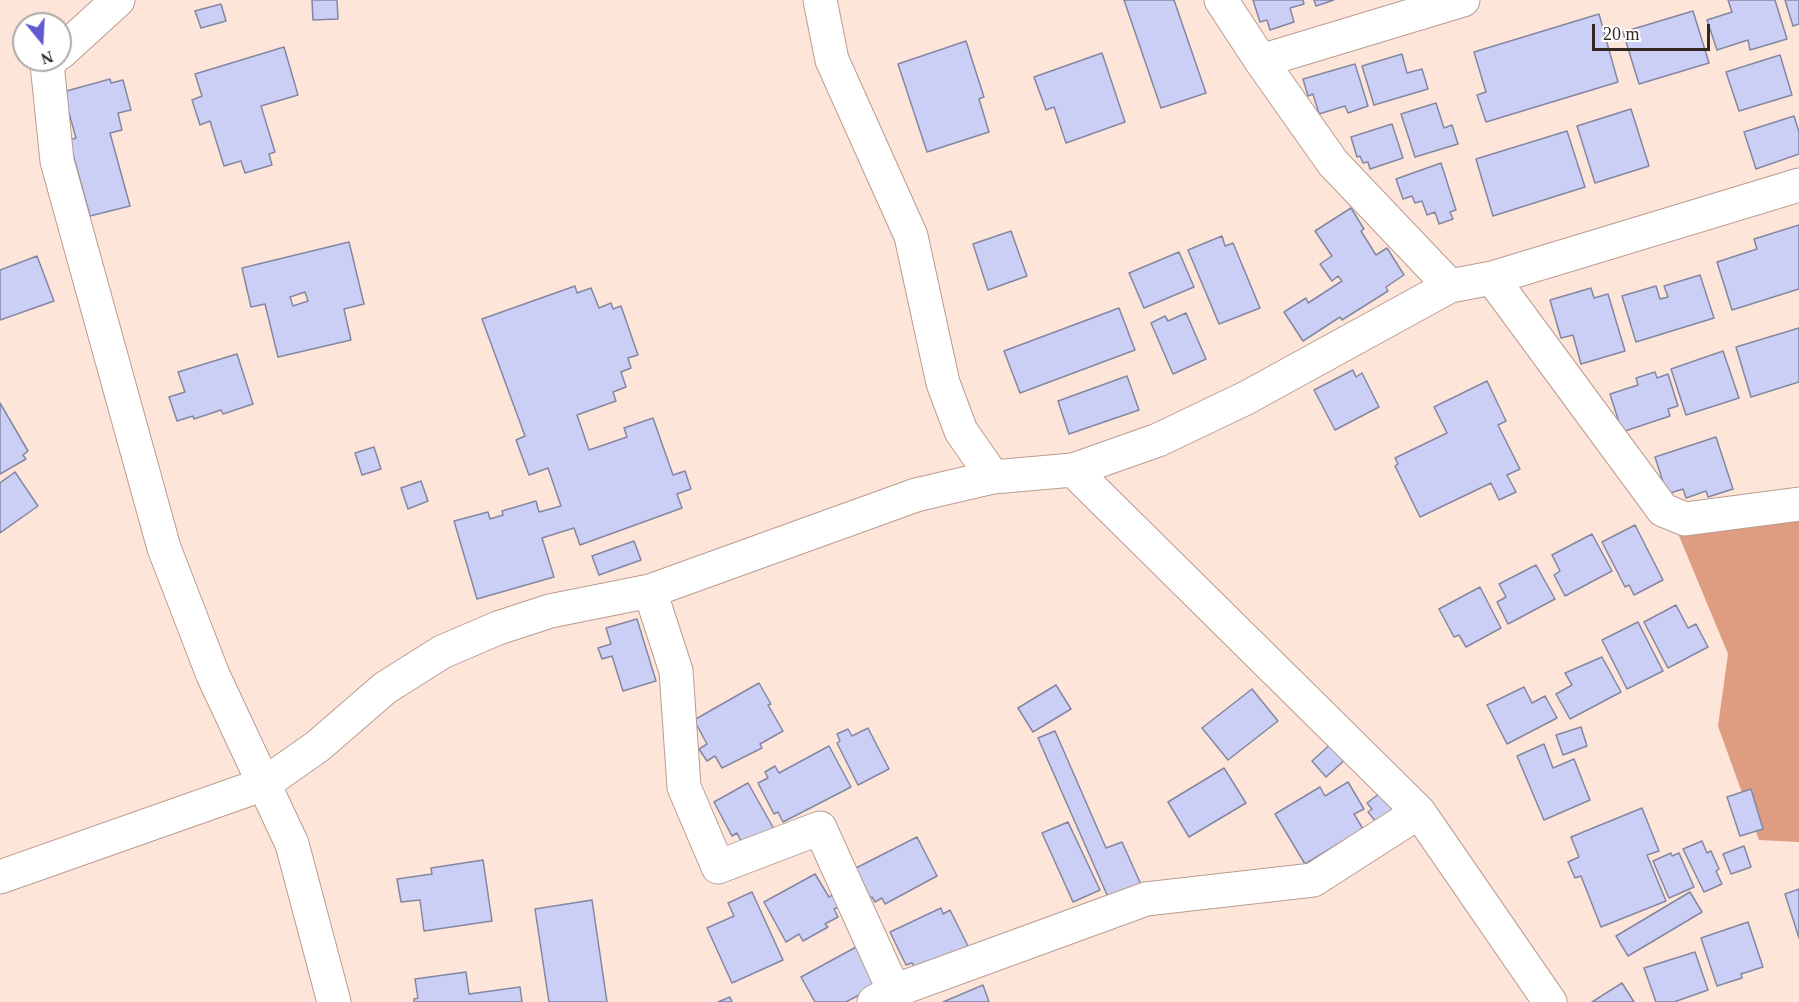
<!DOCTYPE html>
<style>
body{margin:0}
#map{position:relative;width:1799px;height:1002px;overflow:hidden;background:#fee5da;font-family:"Times New Roman",serif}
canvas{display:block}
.north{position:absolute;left:12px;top:12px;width:60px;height:60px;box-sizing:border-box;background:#fff;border:2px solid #aea9a7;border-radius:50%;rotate:162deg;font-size:16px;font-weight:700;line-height:24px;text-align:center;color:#342824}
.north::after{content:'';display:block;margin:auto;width:21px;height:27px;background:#5f59d2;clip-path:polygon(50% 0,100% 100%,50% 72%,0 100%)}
.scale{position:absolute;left:1592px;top:24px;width:118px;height:27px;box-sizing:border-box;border:3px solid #342824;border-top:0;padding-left:8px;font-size:18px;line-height:21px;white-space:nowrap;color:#342824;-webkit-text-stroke:4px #fff;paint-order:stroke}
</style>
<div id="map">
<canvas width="1799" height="1002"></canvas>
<div class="north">N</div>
<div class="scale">20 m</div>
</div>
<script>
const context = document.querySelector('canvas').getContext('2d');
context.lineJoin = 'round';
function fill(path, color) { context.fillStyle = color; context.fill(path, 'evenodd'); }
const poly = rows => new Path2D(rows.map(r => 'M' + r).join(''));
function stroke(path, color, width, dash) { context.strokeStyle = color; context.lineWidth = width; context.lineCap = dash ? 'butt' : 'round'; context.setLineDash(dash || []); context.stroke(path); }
const forest = poly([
 [1799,518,1799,842,1759,840,1718,726,1728,654,1677,531]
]);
const building = poly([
 [312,0,337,0,338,19,313,20,312,0],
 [1124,0,1174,0,1206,93,1161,108,1124,0],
 [1253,0,1303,0,1304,4,1290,8,1294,22,1270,30,1267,20,1260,22,1253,0],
 [1314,0,1334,0,1316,6,1314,0],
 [1728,0,1775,0,1787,39,1750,50,1748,40,1717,50,1707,20,1732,12,1728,0],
 [1785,0,1799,0,1799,24,1793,26,1785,0],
 [221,4,226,21,201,28,195,11,221,4],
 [1693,11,1709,63,1639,84,1623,32,1693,11],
 [1599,14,1618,82,1486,122,1477,95,1486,92,1474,52,1599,14],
 [966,41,984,97,979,99,989,132,927,152,898,64,966,41],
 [284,47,298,95,261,106,275,152,269,154,272,165,245,173,241,161,224,166,210,121,200,125,192,100,202,96,195,74,284,47],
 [1102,53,1125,122,1066,143,1054,107,1046,110,1034,77,1102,53],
 [1402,54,1407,73,1422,69,1428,89,1374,105,1362,66,1402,54],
 [1780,55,1792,95,1739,111,1726,72,1780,55],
 [1355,64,1368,106,1348,113,1345,106,1319,114,1313,94,1308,96,1303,79,1355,64],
 [110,79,111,83,123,80,131,110,118,113,122,130,110,133,130,206,90,216,69,140,76,138,63,92,110,79],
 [1436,103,1444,128,1452,125,1458,144,1415,157,1401,114,1436,103],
 [1631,109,1649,166,1595,183,1577,126,1631,109],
 [1794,116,1799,132,1799,154,1756,169,1744,132,1794,116],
 [1392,124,1403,158,1370,169,1368,162,1363,163,1360,156,1357,157,1351,137,1392,124],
 [1567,131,1585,187,1493,216,1476,159,1567,131],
 [1441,163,1456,210,1450,212,1453,219,1439,224,1435,212,1427,215,1422,201,1415,203,1412,196,1403,199,1396,179,1441,163],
 [1351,208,1364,229,1361,231,1376,255,1387,248,1404,275,1386,287,1388,291,1342,320,1340,317,1303,341,1284,312,1306,298,1308,303,1342,281,1338,276,1332,281,1320,264,1332,256,1315,231,1351,208],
 [1799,225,1799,289,1732,310,1717,262,1757,249,1754,239,1799,225],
 [1011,231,1027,276,988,290,973,244,1011,231],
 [1222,236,1225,246,1233,243,1260,308,1219,324,1188,250,1222,236],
 [349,242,364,304,344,309,351,340,278,357,265,304,251,307,242,268,349,242],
 [305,292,308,301,293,306,290,297,305,292],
 [1179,252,1194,287,1144,308,1129,273,1179,252],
 [37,256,54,301,0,320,0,270,37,256],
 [1700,275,1714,318,1636,342,1622,296,1656,286,1660,299,1668,297,1664,286,1700,275],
 [575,286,577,293,591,288,599,308,611,303,613,309,621,306,638,355,628,358,631,368,621,372,626,387,613,392,616,401,577,415,589,450,627,437,624,428,653,418,673,475,685,471,691,489,677,494,682,508,580,545,574,528,542,538,554,577,477,599,454,521,488,512,490,519,503,515,502,511,536,501,539,512,561,506,548,468,529,475,516,440,525,436,482,319,575,286],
 [1591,288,1594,298,1608,294,1625,351,1581,364,1573,335,1561,338,1550,300,1591,288],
 [1119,308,1135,350,1020,393,1004,351,1119,308],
 [1186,313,1206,359,1173,374,1151,323,1165,316,1168,321,1186,313],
 [1799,328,1799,382,1751,397,1736,347,1799,328],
 [1723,351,1739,398,1686,415,1671,369,1723,351],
 [237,354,253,404,223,414,221,410,194,419,193,416,177,421,169,397,185,392,178,372,237,354],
 [1353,370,1356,377,1362,373,1379,407,1335,430,1314,390,1353,370],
 [1655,372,1657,378,1668,374,1678,406,1668,409,1670,416,1622,432,1610,394,1638,385,1636,378,1655,372],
 [1127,376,1139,410,1069,434,1058,401,1127,376],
 [1487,381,1506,421,1498,425,1520,469,1507,475,1516,492,1499,500,1491,483,1420,517,1395,466,1398,464,1395,458,1447,433,1434,407,1487,381],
 [0,403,28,451,23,455,26,459,0,474,0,403],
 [1716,437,1733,489,1708,497,1706,491,1686,498,1683,489,1667,494,1655,457,1716,437],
 [374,447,381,469,362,475,355,453,374,447],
 [15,472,38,506,0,533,0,483,15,472],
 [421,481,428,501,408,509,401,488,421,481],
 [1635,525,1663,580,1634,595,1629,585,1625,587,1602,542,1635,525],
 [1592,534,1612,571,1565,596,1554,575,1560,571,1552,555,1592,534],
 [634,541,641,560,599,575,592,556,634,541],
 [1536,565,1555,599,1508,624,1497,602,1506,597,1499,584,1536,565],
 [1480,587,1501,628,1466,647,1459,635,1454,637,1439,609,1480,587],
 [1676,605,1688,628,1696,624,1708,647,1668,668,1644,622,1676,605],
 [637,619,656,681,623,691,612,656,602,659,598,648,611,644,606,628,637,619],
 [1638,622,1663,671,1627,689,1602,640,1638,622],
 [1602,657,1621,692,1570,719,1556,694,1572,685,1565,673,1602,657],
 [759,683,771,704,768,705,783,731,760,744,762,748,722,768,715,756,707,761,699,749,707,744,694,720,759,683],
 [1056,685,1071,709,1033,732,1018,708,1056,685],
 [1524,687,1532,703,1545,696,1557,718,1507,744,1487,705,1524,687],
 [1252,689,1278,721,1228,760,1202,728,1252,689],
 [1581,727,1587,746,1563,755,1556,735,1581,727],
 [868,728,889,769,858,785,837,743,840,741,837,734,848,729,852,736,868,728],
 [1055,731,1106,848,1122,842,1143,889,1108,897,1038,738,1055,731],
 [1334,741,1348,757,1326,777,1312,761,1334,741],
 [1544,744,1553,768,1574,759,1590,800,1544,820,1517,756,1544,744],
 [829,746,851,787,783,822,778,812,774,814,758,783,768,778,765,772,775,766,779,773,829,746],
 [1224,768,1246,803,1189,837,1168,802,1224,768],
 [1348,782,1364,809,1354,814,1363,829,1305,864,1275,814,1320,787,1325,796,1348,782],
 [748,783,774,829,743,845,737,833,732,836,714,802,748,783],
 [1751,789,1763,829,1740,836,1727,797,1751,789],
 [1380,793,1393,809,1376,822,1368,812,1372,809,1367,803,1380,793],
 [1642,808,1659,851,1647,855,1666,901,1601,927,1581,876,1575,878,1568,862,1579,857,1571,837,1642,808],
 [1068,822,1100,890,1073,902,1042,833,1068,822],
 [917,837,937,876,885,904,882,898,875,902,872,897,870,898,854,869,917,837],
 [1702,841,1707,853,1711,851,1719,869,1716,871,1722,884,1704,892,1683,849,1702,841],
 [1744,846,1751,867,1731,874,1723,854,1744,846],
 [1671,853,1672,856,1679,853,1694,887,1669,898,1653,861,1671,853],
 [483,860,492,921,424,931,420,900,401,902,397,879,432,874,431,868,483,860],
 [815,874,829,897,832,895,839,907,834,909,838,917,825,924,828,927,803,941,799,934,786,942,764,902,815,874],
 [1799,889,1799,938,1785,894,1799,889],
 [752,892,783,960,732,983,707,928,734,916,728,903,752,892],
 [1690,892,1702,912,1628,956,1616,936,1690,892],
 [592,900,607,1002,549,1002,535,909,592,900],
 [941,908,943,914,950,910,968,946,916,970,912,963,906,965,890,932,941,908],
 [1748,922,1763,967,1741,974,1742,978,1717,986,1701,938,1748,922],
 [858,946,878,985,846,1002,815,1002,801,977,858,946],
 [1695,952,1708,990,1674,1002,1656,1002,1644,968,1695,952],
 [466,972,469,994,520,987,522,1002,414,1002,414,999,418,998,415,979,466,972],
 [1622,983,1634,1002,1592,1002,1622,983],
 [983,985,989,1002,943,1002,983,985],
 [730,997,732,1002,718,1002,730,997]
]);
const minor = poly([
 [820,0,832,60,911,236,943,383,961,431,993,477],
 [1221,0,1261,61,1333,163,1450,286],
 [60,53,118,0],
 [52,60,47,64,57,161,164,548,213,675,292,844,334,1002],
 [1261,61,1463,0],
 [1492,278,1663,510,1685,519,1799,504],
 [1073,470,1419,812,1550,1002],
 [650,591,676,671,684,787,718,867,820,828,894,991],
 [0,877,264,784,318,746,385,688,442,652,498,628,550,611,650,591,916,495,993,477,1073,470,1158,440,1246,398,1450,286,1492,278,1799,185],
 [874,1002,894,991,1146,899,1313,880,1419,812]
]);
fill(forest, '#de9c81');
fill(building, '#cbcff5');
stroke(building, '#8487a1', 1.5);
stroke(minor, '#ba9c90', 35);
stroke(minor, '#fff', 33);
</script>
